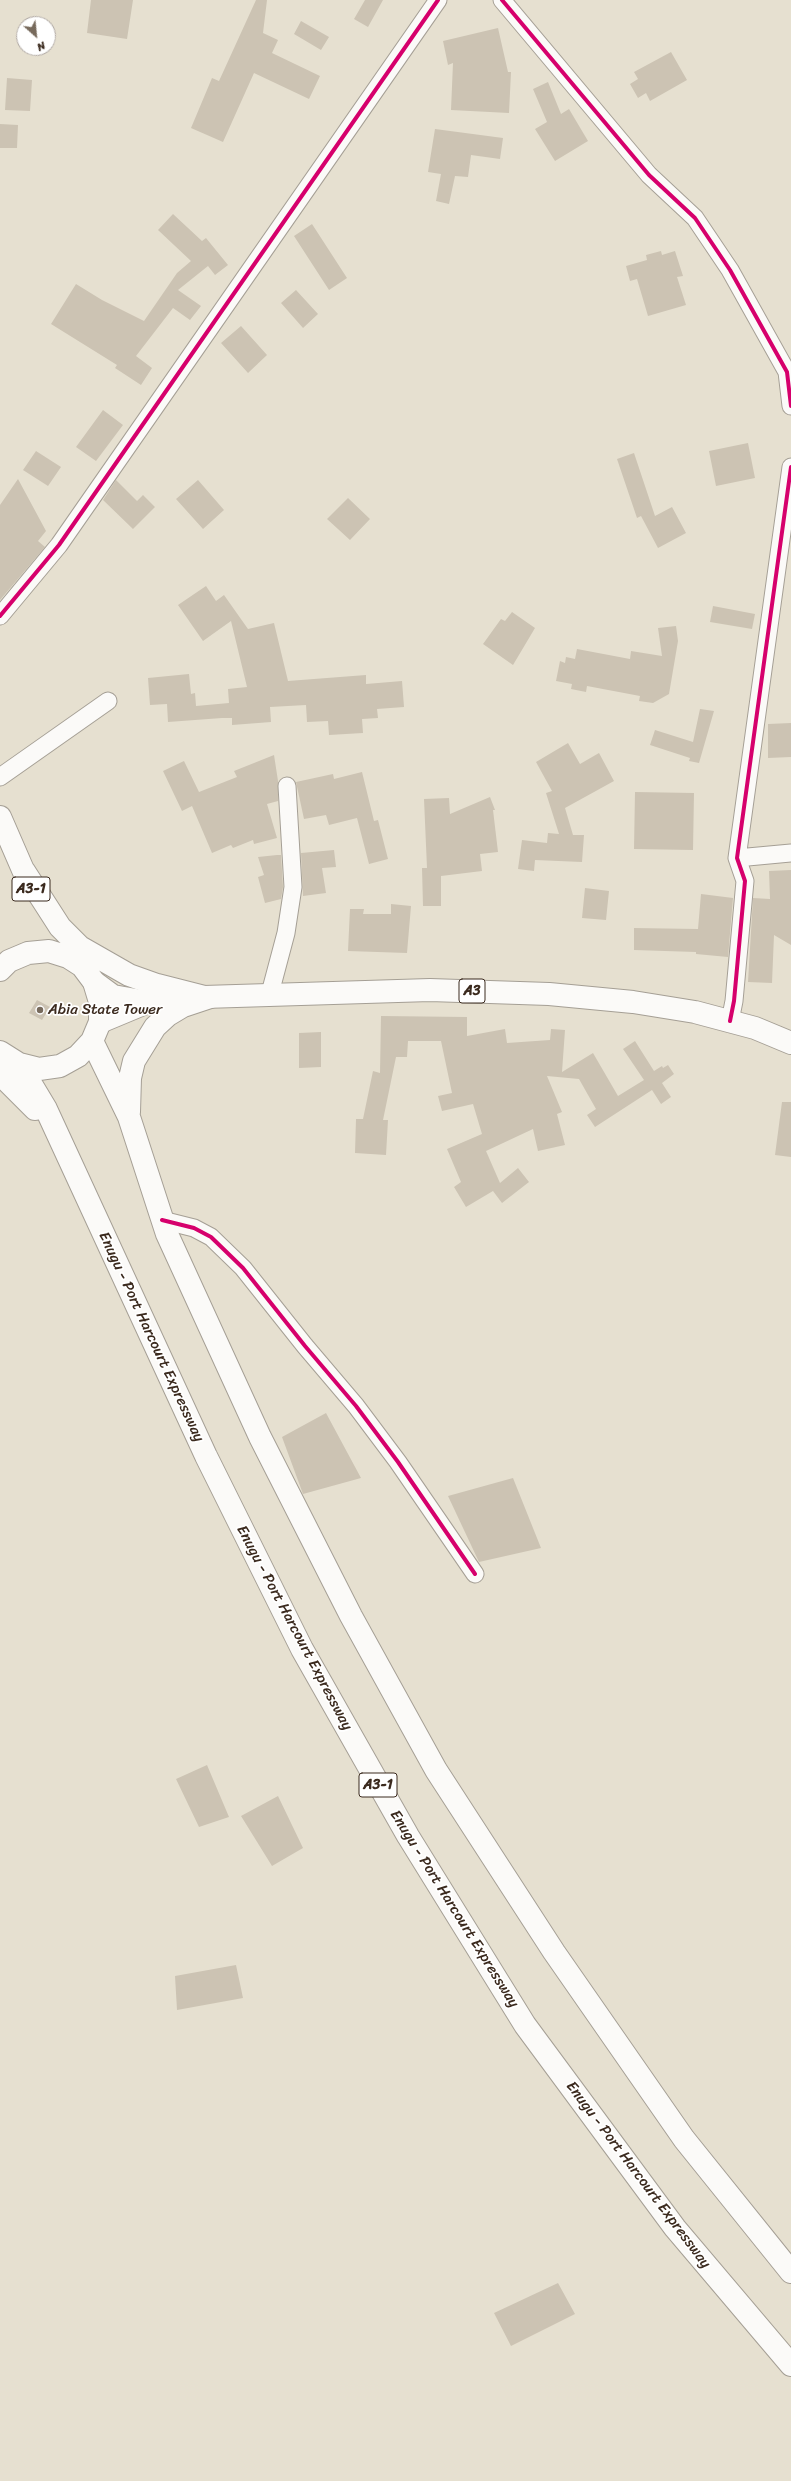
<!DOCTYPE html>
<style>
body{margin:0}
#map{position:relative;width:791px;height:2481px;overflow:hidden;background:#e6e0d0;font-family:Sriracha,sans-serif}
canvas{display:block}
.north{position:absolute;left:16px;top:16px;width:40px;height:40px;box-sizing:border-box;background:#fff;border:1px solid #b1aaa5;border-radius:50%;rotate:153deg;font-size:11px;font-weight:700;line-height:16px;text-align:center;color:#3b2a1e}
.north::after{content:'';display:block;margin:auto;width:14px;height:18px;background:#776a5c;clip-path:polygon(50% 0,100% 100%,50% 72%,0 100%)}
</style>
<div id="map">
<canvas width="791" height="2481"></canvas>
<div class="north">N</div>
</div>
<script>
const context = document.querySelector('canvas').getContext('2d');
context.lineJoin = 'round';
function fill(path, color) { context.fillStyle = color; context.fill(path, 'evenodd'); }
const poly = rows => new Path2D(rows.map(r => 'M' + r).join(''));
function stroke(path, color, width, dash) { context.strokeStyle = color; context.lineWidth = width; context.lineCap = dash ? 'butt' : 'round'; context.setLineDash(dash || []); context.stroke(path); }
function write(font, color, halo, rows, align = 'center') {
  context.font = font + ' Sriracha,sans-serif'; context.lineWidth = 3.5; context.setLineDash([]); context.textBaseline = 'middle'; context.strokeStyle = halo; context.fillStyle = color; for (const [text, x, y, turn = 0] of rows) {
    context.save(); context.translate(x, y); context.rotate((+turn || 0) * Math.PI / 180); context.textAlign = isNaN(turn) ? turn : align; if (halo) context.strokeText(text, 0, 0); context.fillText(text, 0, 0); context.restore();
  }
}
const building = poly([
 [91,0,133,0,127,39,87,33],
 [256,0,267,0,263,33,278,40,272,53,320,76,309,99,254,73,223,142,191,128,212,78,219,81],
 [365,0,383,0,368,27,354,19],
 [301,21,329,37,321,50,294,34],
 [498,28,508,72,511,72,509,113,451,110,453,63,448,65,443,41],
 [671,52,687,80,650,101,646,93,638,98,630,84,638,79,634,72],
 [7,78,32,80,30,111,5,110],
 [548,82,561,114,569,109,588,141,555,161,535,129,547,122,533,89],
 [0,124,18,125,17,148,0,148],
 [435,129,503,138,500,159,471,155,468,177,455,176,449,204,436,201,441,174,428,172],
 [173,214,202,241,206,238,228,265,215,275,208,266,178,290,201,306,190,320,173,308,136,356,152,368,141,385,115,368,117,365,51,324,76,284,102,300,144,321,177,273,191,261,158,230],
 [312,224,347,278,329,290,294,236],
 [661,251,662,255,675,251,683,276,677,277,686,305,648,316,637,279,630,281,626,266,647,260,646,255],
 [296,290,318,314,303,328,281,303],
 [241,326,267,355,248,373,221,343],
 [103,410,123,425,96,461,76,447],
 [748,443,755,478,716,486,709,451],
 [36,451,61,467,48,486,23,470],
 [634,453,655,516,672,507,686,533,658,548,641,516,637,518,617,459],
 [18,479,46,531,38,541,45,547,0,600,0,505],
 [116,480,137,501,143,495,155,507,133,529,103,500],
 [198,480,224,510,203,529,176,499],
 [348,498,370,519,350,540,327,519],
 [206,586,216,601,224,595,248,629,274,623,288,681,366,675,366,684,402,681,404,707,377,709,378,718,362,719,363,733,329,735,328,721,307,722,306,705,270,707,271,722,232,725,232,718,222,718,168,722,167,704,150,705,148,678,189,674,191,694,195,693,196,706,229,703,228,689,247,687,231,621,203,641,178,605],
 [713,606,755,614,752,629,710,622],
 [512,612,535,628,513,665,483,644,501,619,505,621],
 [676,626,678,641,669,694,653,703,639,701,640,696,587,686,586,692,571,689,572,684,556,681,560,661,565,663,566,657,575,659,577,649,630,659,631,651,662,656,658,628],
 [700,709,714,711,699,763,689,761,690,758,650,745,655,730,693,742],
 [791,723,791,757,768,758,768,724],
 [568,743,580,764,599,753,614,781,565,808,573,835,584,835,582,862,535,860,534,871,518,869,522,840,547,843,548,833,559,834,546,793,552,791,536,762],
 [274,755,278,781,278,801,267,804,277,838,254,844,253,840,233,848,231,845,212,853,192,806,182,811,163,771,184,761,199,792,237,777,234,771],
 [362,772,374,821,378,820,388,859,369,864,357,818,329,825,326,815,304,819,296,782,333,774,334,779],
 [635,792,694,793,693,850,634,849],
 [490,797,495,810,493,810,498,852,480,854,482,871,441,876,441,906,423,906,422,868,427,868,424,799,449,798,450,814],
 [334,850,336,867,322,868,326,893,303,896,301,853],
 [277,855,281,855,283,887,281,899,265,903,258,877,264,875,258,857],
 [791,870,791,945,774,935,772,983,748,982,753,898,770,899,769,871],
 [585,888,609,891,606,920,582,918],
 [701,894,733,898,728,957,696,954,696,952,634,950,634,928,698,929],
 [391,904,411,906,407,953,348,951,350,909,364,909,363,914,391,914],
 [37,1000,50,1007,42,1020,29,1013],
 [381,1016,467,1017,467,1036,505,1029,507,1043,550,1040,551,1029,565,1030,562,1072,593,1053,618,1096,644,1080,623,1049,635,1041,654,1071,662,1066,663,1068,668,1065,674,1074,662,1083,671,1097,661,1104,652,1090,595,1127,587,1115,596,1109,579,1079,547,1076,562,1112,557,1114,565,1145,538,1151,533,1129,486,1151,500,1183,518,1168,529,1182,502,1203,493,1191,466,1207,454,1187,461,1182,447,1149,482,1134,473,1104,442,1111,438,1096,452,1093,441,1041,408,1041,407,1057,396,1057,383,1120,388,1120,386,1155,355,1153,356,1119,363,1119,373,1071,380,1073],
 [321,1032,321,1067,299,1068,299,1033],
 [782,1102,791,1102,791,1157,775,1155],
 [326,1413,361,1478,303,1494,282,1437],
 [513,1478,541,1548,479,1562,448,1496],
 [207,1765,229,1817,199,1827,176,1779],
 [278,1796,303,1848,272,1866,241,1816],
 [236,1965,243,1998,177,2010,175,1976],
 [558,2283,575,2314,511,2346,494,2313]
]);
const minor = poly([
 [502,0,649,175,695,218,730,270,787,372,791,406],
 [0,616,59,545,438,0],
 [0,777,108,701],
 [737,858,791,853],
 [269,997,286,933,293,887,287,786],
 [730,1021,734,1001,745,881,737,858,791,467],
 [162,1220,194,1228,211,1237,243,1268,305,1346,356,1406,398,1462,475,1574]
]);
const major = poly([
 [94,982,113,996,147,1002],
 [100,1022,148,1002,204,997,430,990,549,994,633,1002,695,1012,755,1028,791,1043]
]);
const highway = poly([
 [0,817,30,886],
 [24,871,60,927,80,947,129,975,157,985,204,997],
 [0,970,9,961,28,953,49,951,68,957,82,966,94,982,100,1002,100,1022,92,1041,78,1056,60,1066,39,1069,19,1064,0,1052],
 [92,1041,129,1117,167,1234,260,1437,351,1616,436,1770,554,1952,684,2139,791,2272],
 [19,1064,46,1109,206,1456,302,1649,408,1836,525,2025,675,2228,791,2365],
 [0,1074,35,1109],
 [129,1112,130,1078,134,1061,155,1027,168,1015,183,1006,210,997]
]);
const cycleway = poly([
 [502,0,649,175,695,218,730,270,787,372,791,406],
 [0,616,59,545,438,0],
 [730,1021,734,1001,745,881,737,858,791,467],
 [162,1220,194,1228,211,1237,243,1268,305,1346,356,1406,398,1462,475,1574]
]);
const markers = [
 [40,1010,4,"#776a5c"]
];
const shields = [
 [31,889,38],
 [472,991,26],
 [378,1785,38]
];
const shieldNames = [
 ["A3-1",31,889],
 ["A3",472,991],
 ["A3-1",378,1785]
];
const poiNames = [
 ["Abia State Tower",48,1010]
];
const streetNames = [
 ["Enugu - Port Harcourt Expressway",151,1337,65],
 ["Enugu - Port Harcourt Expressway",294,1628,62],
 ["Enugu - Port Harcourt Expressway",454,1909,58],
 ["Enugu - Port Harcourt Expressway",638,2175,53]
];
fill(building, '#ccc3b3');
stroke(minor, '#a59f95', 19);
stroke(major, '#a59f95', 24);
stroke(highway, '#a59f95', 24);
stroke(minor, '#fbfaf8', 17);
stroke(major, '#fbfaf8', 22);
stroke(highway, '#fbfaf8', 22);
stroke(cycleway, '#d6006c', 4);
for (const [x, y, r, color] of markers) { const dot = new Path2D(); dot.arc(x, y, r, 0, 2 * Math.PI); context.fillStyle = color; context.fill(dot); stroke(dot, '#fff', 1.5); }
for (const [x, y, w] of shields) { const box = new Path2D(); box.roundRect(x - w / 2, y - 12, w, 24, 3); context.fillStyle = '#fff'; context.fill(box); stroke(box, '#3b2a1e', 1); }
write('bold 14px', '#3b2a1e', null, shieldNames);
write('15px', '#3b2a1e', '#fff', poiNames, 'left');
write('15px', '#3b2a1e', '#fff', streetNames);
</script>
